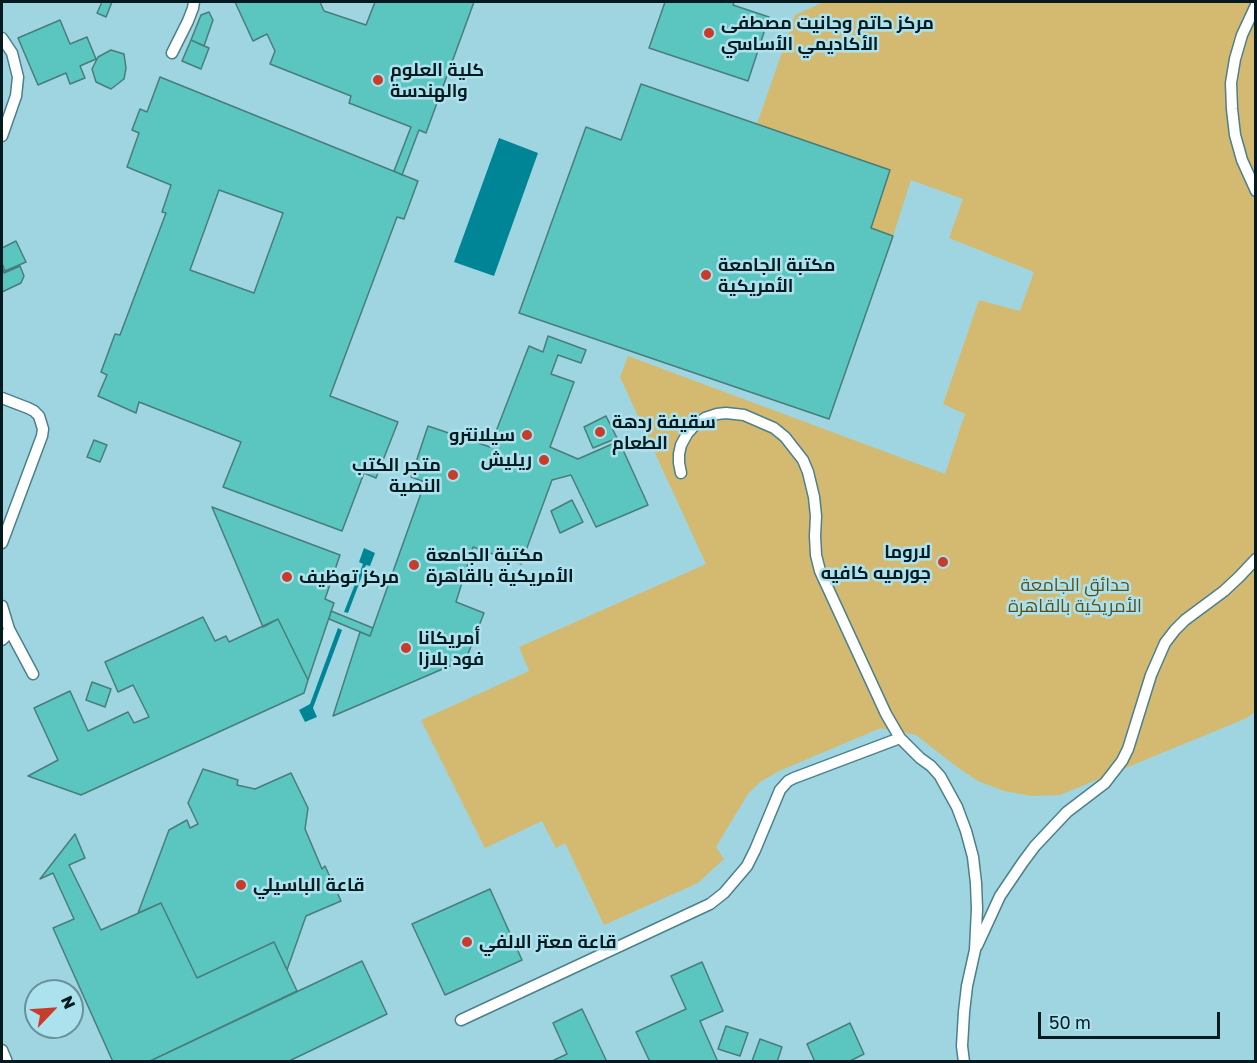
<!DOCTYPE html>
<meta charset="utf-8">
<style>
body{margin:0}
#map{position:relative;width:1257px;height:1063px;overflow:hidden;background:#9fd5e0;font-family:"Golos Text",sans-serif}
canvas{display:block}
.frame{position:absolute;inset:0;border:3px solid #051a1e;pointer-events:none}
.north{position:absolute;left:24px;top:979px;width:60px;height:60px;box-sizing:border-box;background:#ace2ed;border:2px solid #69929a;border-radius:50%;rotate:65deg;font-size:16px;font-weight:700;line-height:24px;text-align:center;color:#051a1e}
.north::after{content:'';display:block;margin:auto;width:21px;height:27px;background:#c83c2b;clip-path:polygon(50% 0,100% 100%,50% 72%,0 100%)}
.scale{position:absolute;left:1038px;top:1012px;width:182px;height:27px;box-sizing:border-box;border:3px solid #051a1e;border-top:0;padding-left:8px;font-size:18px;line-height:21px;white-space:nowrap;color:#051a1e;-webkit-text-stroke:4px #ace2ed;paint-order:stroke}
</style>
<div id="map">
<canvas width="1257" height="1063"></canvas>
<div class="frame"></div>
<div class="north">N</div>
<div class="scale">50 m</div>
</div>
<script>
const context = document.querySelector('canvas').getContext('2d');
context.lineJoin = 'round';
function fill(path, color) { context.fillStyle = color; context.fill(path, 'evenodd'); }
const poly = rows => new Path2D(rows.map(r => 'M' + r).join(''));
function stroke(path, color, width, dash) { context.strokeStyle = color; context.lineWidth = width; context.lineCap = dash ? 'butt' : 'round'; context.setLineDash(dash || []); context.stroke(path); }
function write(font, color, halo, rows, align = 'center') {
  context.font = font + ' "Golos Text",Cairo,sans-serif'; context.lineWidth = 5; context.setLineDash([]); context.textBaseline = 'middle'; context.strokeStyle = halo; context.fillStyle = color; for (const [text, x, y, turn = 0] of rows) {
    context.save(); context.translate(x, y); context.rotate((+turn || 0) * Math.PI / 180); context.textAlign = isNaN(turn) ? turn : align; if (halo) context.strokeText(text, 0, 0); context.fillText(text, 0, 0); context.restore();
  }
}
const green = poly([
 [824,2,1255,2,1255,712,1247,718,1060,795,1031,796,1004,791,978,781,957,767,916,735,881,728,779,771,760,782,748,794,716,847,724,859,698,883,604,925,565,843,556,848,542,821,485,848,421,720,529,671,519,647,706,564,620,377,628,356,945,474,965,414,943,404,979,300,1020,311,1034,272,949,238,963,199,911,180,893,236,871,228,890,170,757,124,795,15]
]);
const water = poly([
 [499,138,538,153,494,276,454,262],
 [364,548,375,553,370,566,366,565,348,613,344,612,363,564,359,562],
 [338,628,342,630,313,708,317,717,305,722,299,710,310,704]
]);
const building = poly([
 [102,2,112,2,106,17,97,13,102,2],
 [235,2,320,2,324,11,366,25,375,2,474,2,426,133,419,130,402,175,394,171,411,127,349,103,351,96,270,64,275,51,267,34,253,41,235,2],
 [665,2,734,2,733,5,769,17,748,81,649,48,665,2],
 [209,12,213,20,204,46,191,40,201,15,209,12],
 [60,20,70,44,87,37,96,59,80,66,85,78,70,84,66,73,38,85,18,38,60,20],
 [191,40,209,48,201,69,182,61,191,40],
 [111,50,124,54,126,68,124,79,111,89,96,82,92,69,98,57,111,50],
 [160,77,418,181,404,219,397,217,330,396,398,422,376,478,364,473,342,531,223,487,241,442,139,402,136,413,98,396,107,375,101,372,115,334,120,335,166,213,162,212,171,185,127,167,139,133,132,130,140,109,147,112,160,77],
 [219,190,283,213,254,293,190,270,219,190],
 [641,84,890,170,871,228,893,236,829,419,519,313,586,127,621,140,641,84],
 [16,241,26,262,5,271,2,263,2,248,16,241],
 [20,266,24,276,21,283,2,292,2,271,3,270,4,273,20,266],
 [548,336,586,350,581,363,558,355,551,374,574,382,550,447,578,459,619,441,648,505,596,527,571,475,552,480,521,564,473,547,456,602,484,613,466,659,333,716,360,632,370,636,425,482,411,477,428,426,490,447,529,346,543,352,548,336],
 [606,416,617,438,593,448,584,427,606,416],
 [94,440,107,445,100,462,87,457,94,440],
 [572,500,583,522,560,533,551,511,572,500],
 [212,507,340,555,325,599,334,603,308,680,278,619,263,627,212,507],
 [331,611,373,628,370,636,329,619,331,611],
 [203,617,215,641,226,636,229,642,278,619,308,680,304,693,81,795,28,776,58,760,34,708,70,691,88,731,128,712,134,723,149,717,133,685,118,692,105,662,203,617],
 [92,682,111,689,105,707,86,700,92,682],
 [203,769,238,780,237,785,255,789,291,773,308,808,305,829,322,869,325,866,341,901,306,916,287,970,274,942,197,978,161,903,138,913,169,830,187,820,190,828,198,824,188,803,203,769],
 [75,834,85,858,69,865,101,930,161,903,197,978,274,942,297,991,148,1062,113,1062,53,928,74,919,53,873,40,879,75,834],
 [490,889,522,960,445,995,412,924,490,889],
 [362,961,387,1014,287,1062,148,1062,362,961],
 [702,962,723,1011,700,1021,718,1062,650,1062,636,1032,686,1009,671,976,702,962],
 [582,1009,607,1062,550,1062,567,1054,553,1023,582,1009],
 [850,1023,864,1054,848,1062,815,1062,807,1044,850,1023],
 [726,1026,748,1033,740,1056,718,1049,726,1026],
 [760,1039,782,1047,777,1062,752,1061,760,1039]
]);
const lane = poly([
 [1256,5,1242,35,1235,59,1231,83,1232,109,1235,135,1242,160,1256,191],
 [2,38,12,53,18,77,16,96,2,136],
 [172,53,188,21,193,8,194,2],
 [2,398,28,408,34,411,39,416,43,429,42,436,2,543],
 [681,473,679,463,679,454,681,445,687,434,694,426,705,418,717,414,726,413,744,415,774,428,785,437,803,460,808,472,814,497,816,516,815,536,816,555,820,571,886,714,900,738,920,758,931,766,940,776,957,807,966,831,973,857,976,883,977,909,975,950,967,986,964,1012,962,1046,964,1062],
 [2,606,9,629,6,636,2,640],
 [9,629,33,674],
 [977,946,1000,896,1023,862,1035,846,1067,812,1105,783,1122,761,1128,749,1151,675,1165,643,1175,630,1185,620,1224,591,1239,577,1256,559],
 [461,1020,710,904,724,893,747,866,755,850,780,790,788,781,794,778,900,738],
 [2,1050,7,1062]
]);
const markers = [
 [709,33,6,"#c83c2b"],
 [378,80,6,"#c83c2b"],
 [706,275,6,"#c83c2b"],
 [600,432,6,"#c83c2b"],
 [527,435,6,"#c83c2b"],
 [544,460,6,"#c83c2b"],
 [453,475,6,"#c83c2b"],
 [943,562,6,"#c83c2b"],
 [414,565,6,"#c83c2b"],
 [287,577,6,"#c83c2b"],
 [406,648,6,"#c83c2b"],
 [241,885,6,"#c83c2b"],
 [467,942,6,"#c83c2b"]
];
const poiNames = [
 ["مركز حاتم وجانيت مصطفى",721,23],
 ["الأكاديمي الأساسي",721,44],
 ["كلية العلوم",390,70],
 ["والهندسة",390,91],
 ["مكتبة الجامعة",718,265],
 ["الأمريكية",718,286],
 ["سقيفة ردهة",612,422],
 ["الطعام",612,443],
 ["سيلانترو",515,435,"right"],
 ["ريليش",532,460,"right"],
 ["متجر الكتب",441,465,"right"],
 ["النصية",441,486,"right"],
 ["لاروما",931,552,"right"],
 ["جورميه كافيه",931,573,"right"],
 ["مكتبة الجامعة",426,555],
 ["الأمريكية بالقاهرة",426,576],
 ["مركز توظيف",299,577],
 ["أمريكانا",418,638],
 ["فود بلازا",418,659],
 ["قاعة الباسيلي",253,885],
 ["قاعة معتز الالفي",479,942]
];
const parkNames = [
 ["حدائق الجامعة",1075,585],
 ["الأمريكية بالقاهرة",1075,606]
];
fill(green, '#d4ba71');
fill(water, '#008596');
fill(building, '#5bc5bf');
stroke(building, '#487e7a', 1.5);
stroke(lane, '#4c808a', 13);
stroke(lane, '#fff', 10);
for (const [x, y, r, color] of markers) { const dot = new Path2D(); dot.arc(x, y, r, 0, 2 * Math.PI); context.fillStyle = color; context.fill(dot); stroke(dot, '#ace2ed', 2); }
write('bold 18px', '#051a1e', '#ace2ed', poiNames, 'left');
write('18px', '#5f4c13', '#ace2ed', parkNames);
</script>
